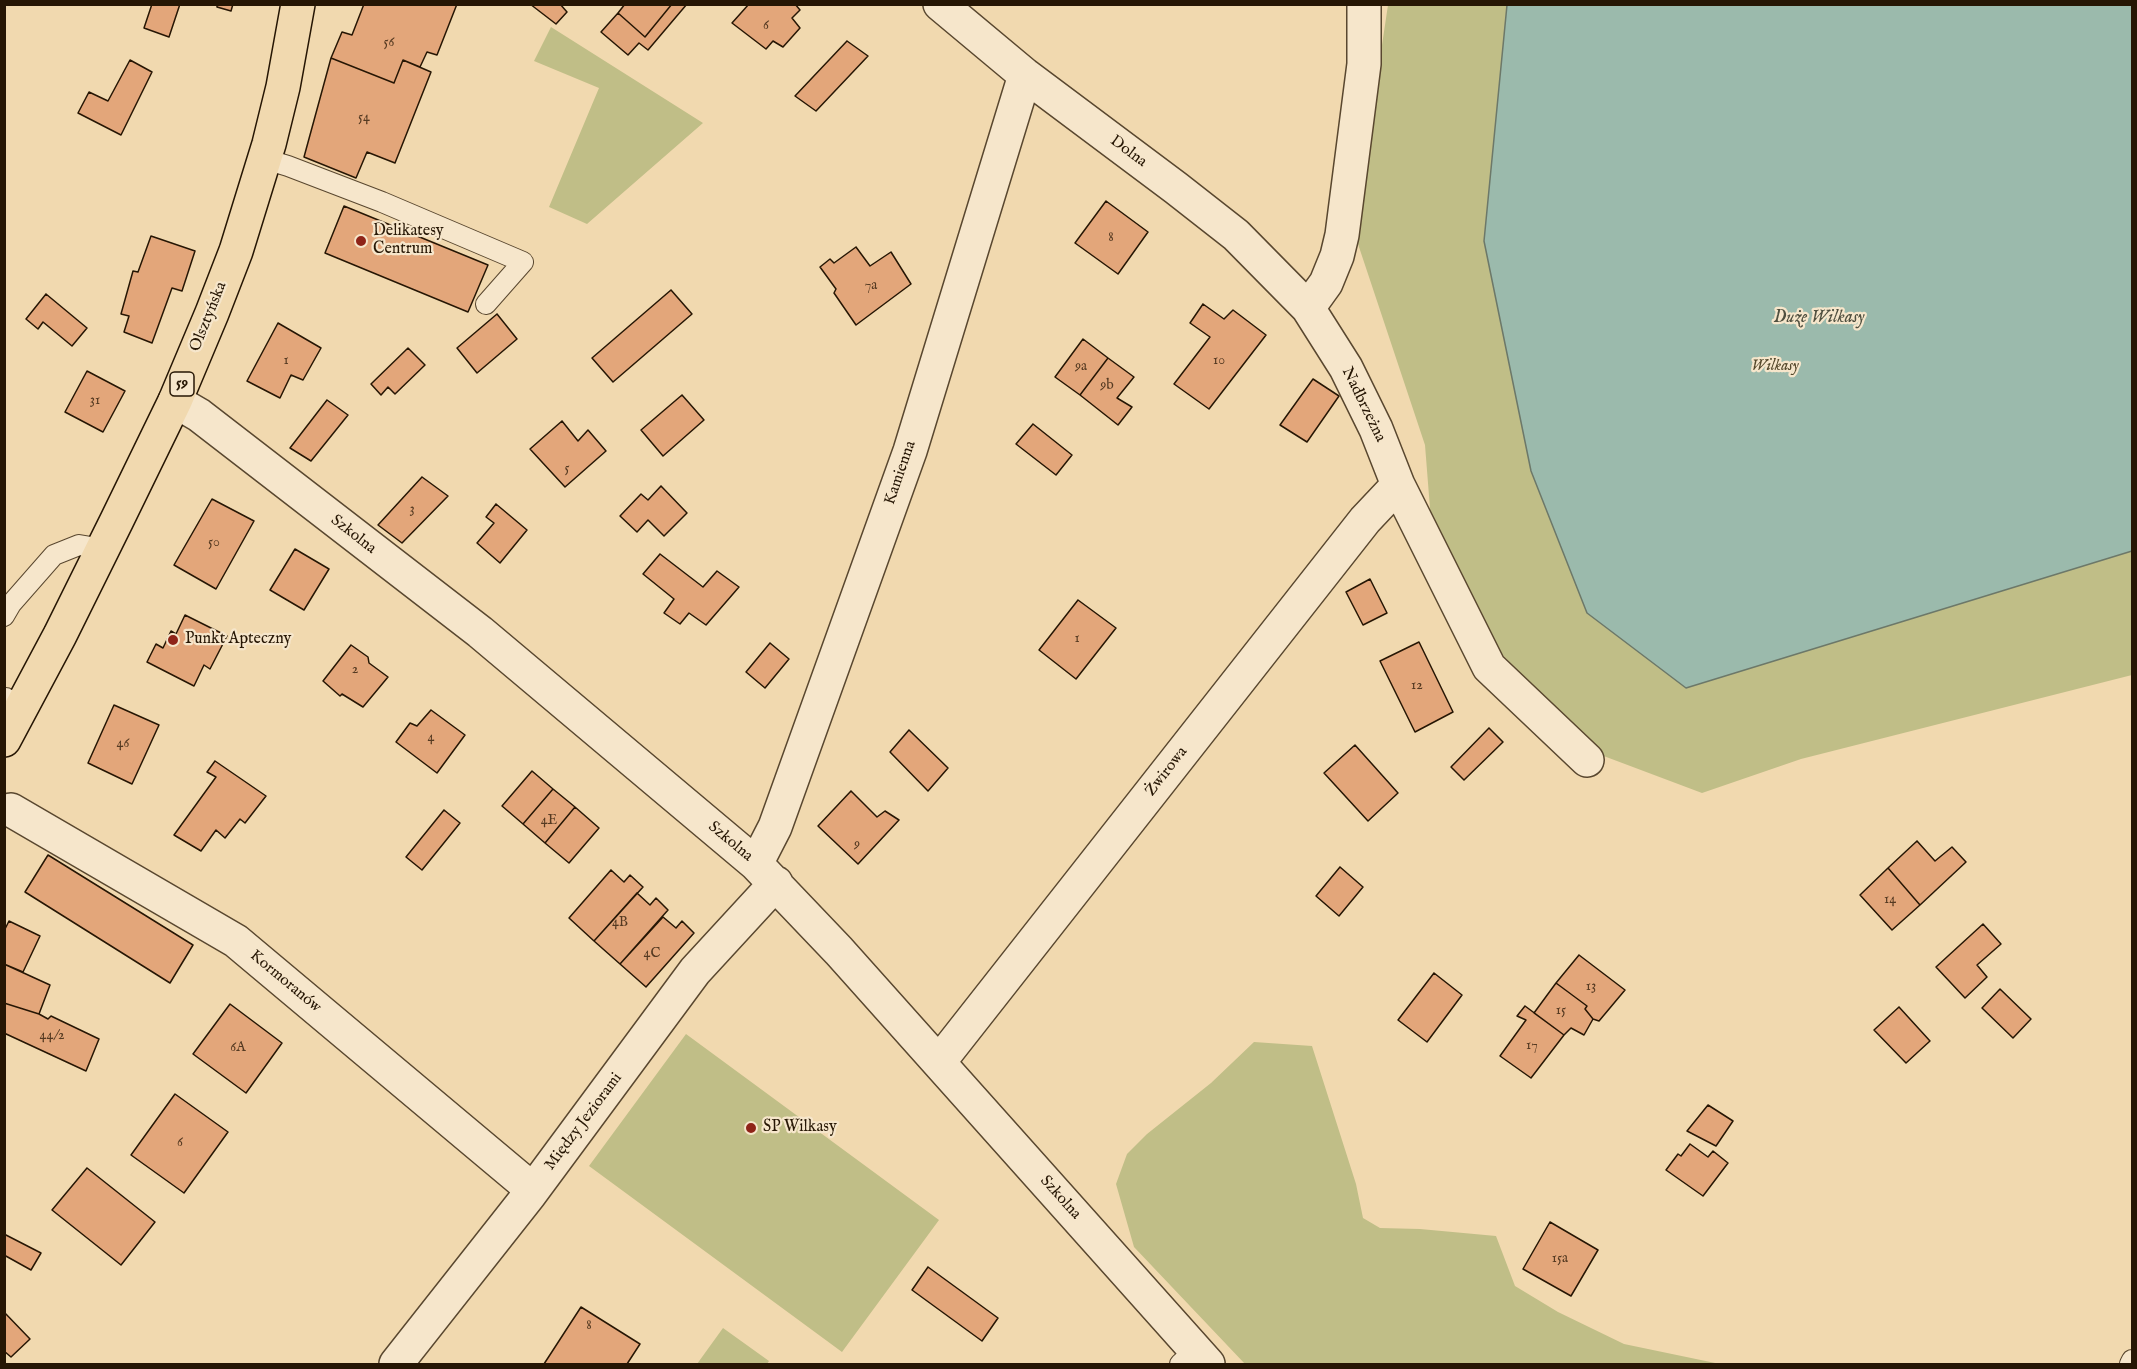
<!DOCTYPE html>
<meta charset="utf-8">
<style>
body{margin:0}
#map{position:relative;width:2137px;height:1369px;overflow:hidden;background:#f1d9af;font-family:"IM FELL English",serif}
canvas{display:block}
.frame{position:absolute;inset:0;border:6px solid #261604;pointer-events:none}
</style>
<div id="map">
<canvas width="2137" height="1369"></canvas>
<div class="frame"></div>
</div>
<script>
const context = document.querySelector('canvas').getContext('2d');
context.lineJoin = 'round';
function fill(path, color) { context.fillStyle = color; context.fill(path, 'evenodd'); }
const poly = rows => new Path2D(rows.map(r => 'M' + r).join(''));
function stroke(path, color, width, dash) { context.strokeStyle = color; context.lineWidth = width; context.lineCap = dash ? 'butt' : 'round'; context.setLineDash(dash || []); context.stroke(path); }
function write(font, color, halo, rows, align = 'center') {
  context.font = font + ' "IM FELL English",serif'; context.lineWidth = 4.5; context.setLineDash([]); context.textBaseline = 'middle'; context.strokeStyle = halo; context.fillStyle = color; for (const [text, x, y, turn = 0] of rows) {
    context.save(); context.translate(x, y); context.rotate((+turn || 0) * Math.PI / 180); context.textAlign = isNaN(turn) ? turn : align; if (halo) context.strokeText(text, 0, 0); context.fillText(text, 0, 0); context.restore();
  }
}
const green = poly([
 [1388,5,2132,5,2132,675,1801,759,1702,793,1601,755,1477,629,1431,521,1425,445,1354,232],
 [551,27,703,123,587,224,549,207,599,88,534,61],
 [686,1034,939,1220,842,1352,589,1166],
 [1254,1042,1312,1046,1356,1184,1363,1218,1380,1228,1420,1229,1496,1236,1515,1286,1558,1312,1624,1344,1720,1364,1245,1364,1134,1247,1116,1184,1127,1154,1147,1134,1211,1083],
 [723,1328,769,1361,767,1364,697,1364]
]);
const water = poly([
 [1507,5,2132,5,2132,551,1686,688,1587,613,1531,471,1484,241,1507,5]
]);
const building = poly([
 [152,4,180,4,169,37,144,28,152,4],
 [217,4,233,4,231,11,217,7,217,4],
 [364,4,457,4,437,55,427,52,420,67,403,60,394,83,331,58,342,32,352,35,364,4],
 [530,4,560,4,567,12,556,24,530,4],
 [625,4,672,4,645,37,618,13,625,4],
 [672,4,687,4,648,50,639,43,628,55,601,32,618,13,645,37,672,4],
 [749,4,795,4,800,10,792,18,800,28,783,47,773,41,766,49,732,23,749,4],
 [847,41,868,56,816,111,795,96,847,41],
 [331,58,394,83,403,60,431,72,395,163,367,152,356,178,304,157,331,58],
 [130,60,152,72,121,135,78,113,89,92,108,101,130,60],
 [1106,201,1148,232,1118,274,1075,243,1106,201],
 [344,206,488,265,468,312,325,253,344,206],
 [151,236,195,251,182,291,172,288,152,343,124,332,129,316,121,314,133,271,138,272,151,236],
 [856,247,870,266,891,252,911,284,856,325,834,293,836,289,820,267,830,259,834,263,856,247],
 [671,290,692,314,613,382,592,358,671,290],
 [46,294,87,328,72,346,43,322,38,329,26,319,46,294],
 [1203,304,1224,319,1233,310,1266,335,1209,409,1174,384,1210,337,1190,323,1203,304],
 [497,314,517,339,477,373,457,348,497,314],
 [278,323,321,348,303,380,291,375,280,398,247,381,278,323],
 [1083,339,1108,358,1080,395,1055,377,1083,339],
 [408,348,425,365,395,394,388,387,381,395,371,384,408,348],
 [1108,358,1134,377,1117,398,1132,407,1118,425,1080,395,1108,358],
 [87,371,125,391,103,432,65,412,87,371],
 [1313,379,1339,396,1307,442,1280,425,1313,379],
 [682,395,704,420,663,456,641,430,682,395],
 [327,400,348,415,311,461,290,448,327,400],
 [562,421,578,441,588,430,606,451,565,487,530,449,562,421],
 [1033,424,1072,455,1056,475,1016,444,1033,424],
 [422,477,448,496,402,543,378,525,422,477],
 [661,486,687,513,664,536,648,520,637,532,620,516,641,494,648,500,661,486],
 [212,499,254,521,216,589,174,565,212,499],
 [496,504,527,530,500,563,477,543,494,523,486,517,496,504],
 [295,549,329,569,304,610,270,590,295,549],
 [660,554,703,587,717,571,739,587,706,625,689,613,680,624,664,613,674,599,643,574,660,554],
 [1370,579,1387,613,1363,625,1346,592,1370,579],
 [1078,600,1116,628,1076,679,1039,650,1078,600],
 [185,615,227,636,210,669,204,665,194,686,147,662,156,644,163,648,171,631,176,634,185,615],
 [1419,642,1453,712,1415,732,1380,661,1419,642],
 [770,643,789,659,765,688,746,672,770,643],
 [351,645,368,657,369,663,388,677,363,707,342,694,340,696,323,681,351,645],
 [114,705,159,725,132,784,88,763,114,705],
 [431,710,465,735,437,773,396,742,410,723,417,726,431,710],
 [1489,728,1503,742,1464,780,1451,767,1489,728],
 [909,730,948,768,928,791,890,752,909,730],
 [1355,745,1398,793,1368,821,1324,773,1355,745],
 [215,761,266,796,245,823,240,819,225,838,216,830,201,851,174,835,216,777,207,772,215,761],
 [532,771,553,789,523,824,502,806,532,771],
 [553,789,575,807,545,843,523,824,553,789],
 [851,791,877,817,885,811,899,820,858,864,818,826,851,791],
 [575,807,599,828,569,863,545,843,575,807],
 [444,810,460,823,422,870,406,857,444,810],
 [1917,841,1935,861,1952,847,1966,862,1920,905,1888,868,1917,841],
 [48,855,193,945,170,983,25,892,48,855],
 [1340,867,1363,887,1339,916,1316,896,1340,867],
 [1888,868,1920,905,1892,930,1860,895,1888,868],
 [611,870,624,882,630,875,643,887,594,941,569,918,611,870],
 [637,893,650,905,656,898,668,910,620,964,594,941,637,893],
 [663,917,676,928,682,921,694,933,646,987,620,964,663,917],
 [9,921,40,936,23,972,4,964,4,931,9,921],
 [1983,924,2001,944,1977,965,1987,977,1965,998,1936,967,1983,924],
 [1579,955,1625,990,1599,1021,1593,1019,1585,1009,1587,1006,1556,983,1579,955],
 [4,964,50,985,39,1014,4,1003,4,964],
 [1434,973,1462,995,1427,1042,1398,1020,1434,973],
 [1556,983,1587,1006,1585,1009,1593,1019,1584,1035,1571,1028,1564,1035,1534,1013,1556,983],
 [2000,989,2031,1019,2013,1038,1982,1008,2000,989],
 [4,1003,39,1014,48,1019,51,1016,99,1039,86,1071,4,1033,4,1003],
 [230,1004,282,1043,246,1093,193,1054,230,1004],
 [1525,1006,1564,1035,1531,1078,1500,1056,1526,1020,1517,1016,1525,1006],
 [1899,1007,1930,1041,1906,1063,1874,1030,1899,1007],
 [175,1094,228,1132,184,1193,131,1155,175,1094],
 [1708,1105,1733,1121,1716,1146,1687,1131,1708,1105],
 [1690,1144,1708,1157,1713,1151,1728,1163,1703,1196,1666,1170,1678,1154,1681,1156,1690,1144],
 [87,1168,155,1222,121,1265,52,1210,87,1168],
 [1550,1222,1598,1250,1571,1296,1523,1269,1550,1222],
 [4,1234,41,1253,31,1270,4,1255,4,1234],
 [928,1267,998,1318,982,1341,912,1290,928,1267],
 [581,1307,640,1344,627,1364,544,1364,581,1307],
 [4,1312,30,1339,11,1357,4,1351,4,1312]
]);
const service = poly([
 [265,159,288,166,382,202,523,262,486,304],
 [4,616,11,604,54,555,79,545,103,549],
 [4,699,6,698],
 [1180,1364,1195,1350],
 [2130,1364,2132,1360]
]);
const minor = poly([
 [940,4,1025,75,1176,188,1236,235,1308,308],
 [1364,4,1364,64,1342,235,1337,256,1326,283,1308,308,1346,368,1376,429,1398,485,1489,667,1587,760],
 [175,401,199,415,480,632,756,864,839,951,1208,1364],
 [11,810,236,941,533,1190],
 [756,864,775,827,910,451,1025,75],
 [939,1062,1365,520,1398,485],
 [396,1364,530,1194,695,971,776,883]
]);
const primary = poly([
 [4,740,60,635,117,520,175,401,212,313,236,251,269,144,283,87,298,4]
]);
const markers = [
 [361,241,6,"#8f2418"],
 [173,640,6,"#8f2418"],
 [751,1128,6,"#8f2418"]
];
const numberNames = [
 ["6",766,26],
 ["56",389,43],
 ["54",364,118],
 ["8",1111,238],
 ["7a",871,286],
 ["1",286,361],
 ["10",1219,361],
 ["9a",1081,367],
 ["9b",1107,386],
 ["31",95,401],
 ["5",567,469],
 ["3",412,510],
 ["50",214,543],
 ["1",1077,639],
 ["2",355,670],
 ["12",1417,686],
 ["4",431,738],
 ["46",123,744],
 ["4E",549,821],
 ["9",857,845],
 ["14",1890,900],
 ["4B",620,923],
 ["4C",652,954],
 ["13",1591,987],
 ["15",1561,1011],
 ["44/2",52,1036],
 ["17",1532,1046],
 ["6A",238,1048],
 ["6",180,1143],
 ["15a",1560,1259],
 ["8",589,1326]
];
const shields = [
 [182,384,24]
];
const shieldNames = [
 ["59",182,384]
];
const streetNames = [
 ["Dolna",1128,152,37],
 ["Olsztyńska",209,317,-68],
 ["Nadbrzeżna",1363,405,64],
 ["Kamienna",901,473,-71],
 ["Szkolna",353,535,38],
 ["Żwirowa",1167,772,-52],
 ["Szkolna",730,842,40],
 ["Kormoranów",285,982,40],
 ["Między Jeziorami",584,1122,-53],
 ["Szkolna",1060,1198,48]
];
const poiNames = [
 ["Delikatesy",373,232],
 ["Centrum",373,250],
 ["Punkt Apteczny",185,640],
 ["SP Wilkasy",763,1128]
];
const parkNames = [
 ["Wilkasy",1775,367]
];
const waterNames = [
 ["Duże Wilkasy",1819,318]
];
fill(green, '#c0be87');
fill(water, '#9bbaac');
stroke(water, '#6c7869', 1.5);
fill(building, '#e3a67a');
stroke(building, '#261604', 1.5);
stroke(service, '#59472f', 22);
stroke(minor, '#59472f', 36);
stroke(primary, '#261604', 36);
stroke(service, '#f6e6cb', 20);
stroke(minor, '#f6e6cb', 33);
stroke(primary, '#f1d9af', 33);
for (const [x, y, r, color] of markers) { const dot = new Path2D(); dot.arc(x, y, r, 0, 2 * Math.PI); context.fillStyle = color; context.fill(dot); stroke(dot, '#f6e6cb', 2); }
write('14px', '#553a22', null, numberNames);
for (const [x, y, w] of shields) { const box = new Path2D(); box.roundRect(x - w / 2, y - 12, w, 24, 4.5); context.fillStyle = '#f6e6cb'; context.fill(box); stroke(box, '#261604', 1.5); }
write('bold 15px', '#261604', null, shieldNames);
write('16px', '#261604', '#f6e6cb', streetNames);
write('16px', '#261604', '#f6e6cb', poiNames, 'left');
write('italic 16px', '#54482b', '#f6e6cb', parkNames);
write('italic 18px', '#4f4f3f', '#f6e6cb', waterNames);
</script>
